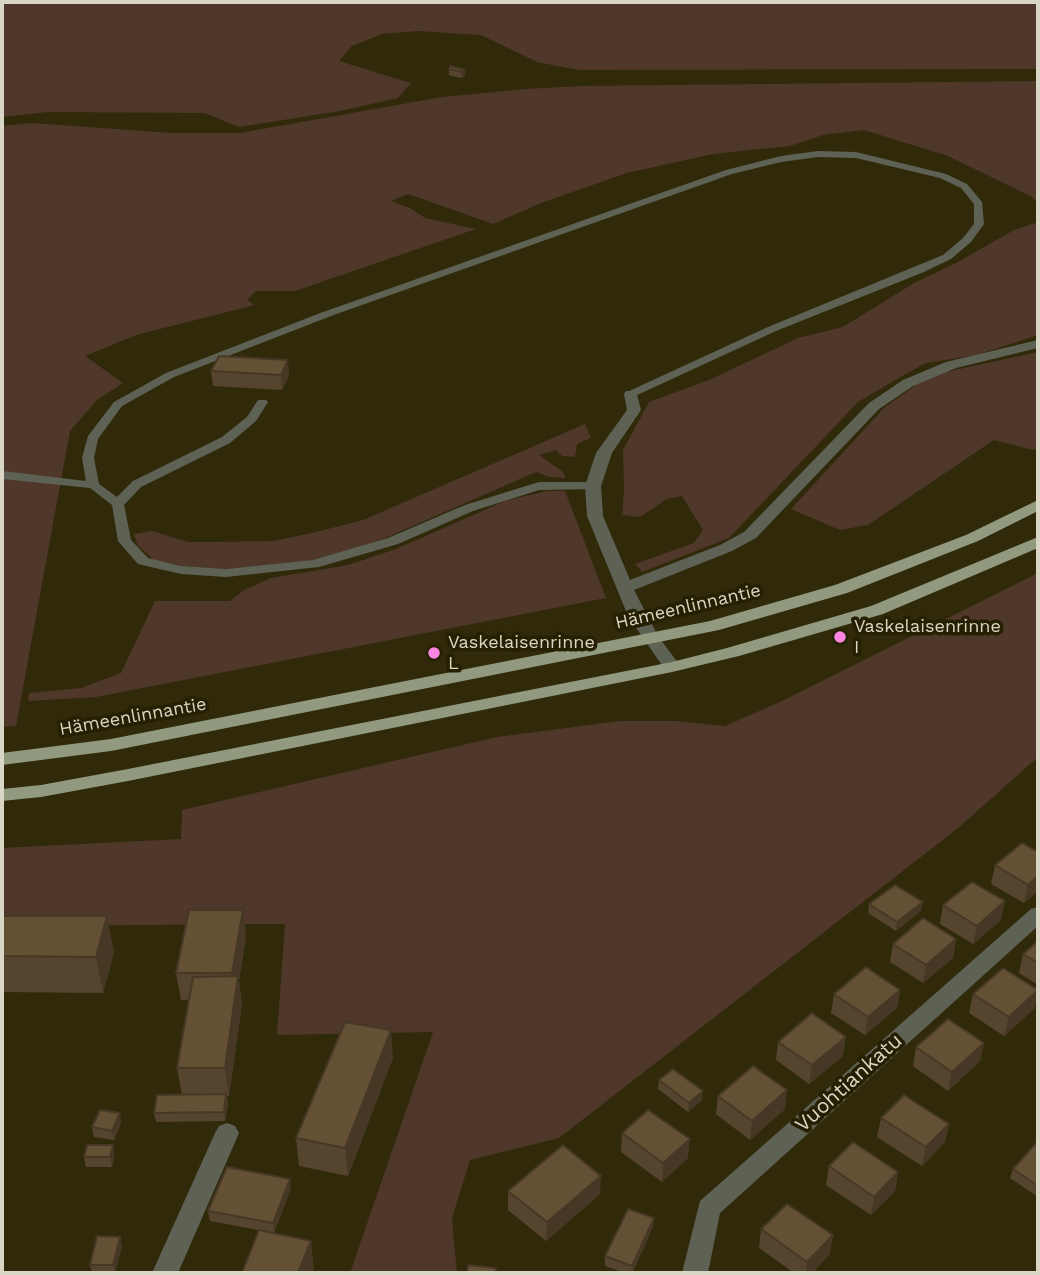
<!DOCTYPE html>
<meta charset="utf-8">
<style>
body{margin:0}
#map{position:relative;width:1040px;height:1275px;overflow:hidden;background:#302a0a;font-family:"Work Sans",sans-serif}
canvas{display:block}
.frame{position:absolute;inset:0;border:4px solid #dad6c5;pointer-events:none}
</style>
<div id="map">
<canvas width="1040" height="1275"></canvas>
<div class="frame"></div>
</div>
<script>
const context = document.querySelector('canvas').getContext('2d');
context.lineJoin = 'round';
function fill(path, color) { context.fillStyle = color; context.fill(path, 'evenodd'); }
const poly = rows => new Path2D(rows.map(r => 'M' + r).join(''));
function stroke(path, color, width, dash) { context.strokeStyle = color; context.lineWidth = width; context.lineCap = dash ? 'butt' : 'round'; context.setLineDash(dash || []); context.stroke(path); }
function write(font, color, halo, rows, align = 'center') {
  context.font = font + ' "Work Sans",sans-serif'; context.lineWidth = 7; context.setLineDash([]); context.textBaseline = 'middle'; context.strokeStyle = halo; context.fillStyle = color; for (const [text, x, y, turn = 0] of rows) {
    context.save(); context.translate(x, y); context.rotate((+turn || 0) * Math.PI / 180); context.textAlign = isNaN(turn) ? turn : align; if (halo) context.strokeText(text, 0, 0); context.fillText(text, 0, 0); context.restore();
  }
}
const green = poly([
 [2,2,1038,2,1038,69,579,70,537,62,481,35,417,31,382,34,352,46,339,61,411,83,398,98,340,111,239,127,205,113,48,112,2,117],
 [1038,81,1038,204,1032,197,948,156,864,130,823,135,790,146,713,154,627,173,541,203,493,224,408,194,391,201,410,208,425,218,476,229,295,291,256,291,247,300,255,305,136,335,85,356,123,383,97,400,70,431,16,726,2,727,2,126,32,123,173,133,240,133,442,97,526,89,580,86],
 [1038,222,1038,335,977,355,926,363,902,376,858,402,729,538,642,572,635,564,694,543,703,530,682,496,667,499,640,517,622,515,624,492,623,450,649,402,709,380,798,338,843,327,914,283,958,262,1012,231],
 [1038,352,1038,448,1033,450,994,440,868,525,840,530,791,509,884,408,920,382,941,373],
 [585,424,591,438,577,444,575,457,562,456,556,450,539,455,563,472,566,478,549,477,536,472,383,539,328,558,281,567,221,569,183,566,154,560,138,546,134,534,152,531,188,542,217,542,273,541,312,533,363,520],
 [547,491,565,491,606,598,96,697,28,701,29,693,81,688,121,673,155,601,230,601,244,590,271,578,348,565,396,549,505,501],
 [1038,573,1038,757,957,829,559,1138,470,1160,452,1218,457,1273,350,1273,433,1032,277,1035,285,924,2,926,2,848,181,839,182,810,497,737,620,721,677,721,725,726,784,700]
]);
const lane = poly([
 [818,151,856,152,946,174,967,184,982,202,984,224,971,242,951,259,924,272,776,331,635,396,627,396,627,392,768,327,943,255,963,238,974,224,974,204,961,188,940,178,856,158,818,157,781,162,732,174,331,316,174,377,122,406,98,439,94,458,99,484,117,497,133,481,222,437,247,417,258,400,266,400,268,402,256,421,230,443,141,487,124,505,131,540,148,558,181,566,226,569,313,560,388,538,465,505,539,482,593,482,599,486,597,489,539,490,473,511,398,544,319,567,226,577,181,574,138,564,118,541,112,505,90,488,2,479,2,471,86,481,82,458,88,436,114,402,166,373,323,312,726,170,781,156,818,151]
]);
const street = poly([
 [1038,340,1038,348,956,368,913,386,879,409,756,538,732,551,634,590,658,636,681,667,672,672,666,671,628,616,587,516,585,486,596,453,627,410,624,394,626,391,636,391,641,410,612,453,601,486,603,516,630,580,720,545,744,532,869,403,903,380,946,362,1038,340],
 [1038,907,1038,926,720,1213,708,1273,682,1273,700,1201,1031,909,1038,907],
 [227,1123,235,1126,239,1133,178,1273,152,1273,215,1133,219,1126,227,1123]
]);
const primary = poly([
 [1038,500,1038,511,978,541,847,593,719,630,111,751,2,765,2,753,111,739,710,621,835,585,966,535,1038,500],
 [1038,537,1038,548,883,614,739,656,672,672,128,781,41,797,2,801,2,789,41,785,128,769,672,662,727,648,871,606,1038,537]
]);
const wall = poly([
 [449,69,465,70,465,76,461,78,449,75],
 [211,371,289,375,282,390,213,386],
 [1038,852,1038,891,1024,903,991,884,995,865],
 [869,904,921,911,896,931,868,913],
 [943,905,1001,920,973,944,940,924],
 [243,910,246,937,239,981,242,1004,229,1096,227,1096,228,1104,225,1121,156,1122,154,1113,182,1095,177,1068,189,1000,181,1000,176,973],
 [2,916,114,952,103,993,2,992],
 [956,939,953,958,923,983,890,962,893,944],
 [1038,941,1038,985,1019,973,1023,954],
 [900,990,897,1008,865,1035,831,1013,834,994],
 [1038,990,1034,1009,1004,1036,969,1013,973,994],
 [778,1042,843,1056,809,1084,776,1060],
 [984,1043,980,1061,948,1091,913,1066,916,1047],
 [393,1058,348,1176,299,1166,296,1138],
 [659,1080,702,1100,688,1112,658,1089],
 [718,1096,785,1109,750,1140,716,1114],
 [881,1118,949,1124,945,1142,922,1166,877,1137],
 [121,1123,114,1140,94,1137,92,1127],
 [622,1133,688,1158,662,1182,621,1152],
 [1038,1141,1038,1197,1010,1178,1013,1169],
 [113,1145,114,1155,112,1167,86,1167,84,1157],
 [829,1166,898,1172,895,1191,871,1215,826,1185],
 [291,1188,274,1233,210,1221,208,1211],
 [508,1191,600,1194,546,1241,508,1210],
 [654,1218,653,1227,632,1273,625,1273,605,1266,605,1256],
 [761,1229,830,1254,812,1273,794,1273,759,1248],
 [120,1237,122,1246,115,1273,92,1273,90,1265]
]);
const shadedWall = poly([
 [465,70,465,76,461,78,461,72],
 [288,360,289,375,282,390,281,375],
 [1038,876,1038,891,1024,903,1028,885],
 [1005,901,1001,920,973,944,977,926],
 [923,902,921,911,896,931,897,922],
 [243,910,246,937,239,981,242,1004,229,1096,225,1068,235,998,232,973],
 [107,916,114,952,103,993,96,957],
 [956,939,953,958,923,983,926,965],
 [900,990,897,1008,865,1035,868,1017],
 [1038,990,1034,1009,1004,1036,1009,1017],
 [391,1030,393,1058,348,1176,345,1148],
 [846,1037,843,1056,809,1084,812,1065],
 [984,1043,980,1061,948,1091,952,1072],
 [787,1090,785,1109,750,1140,752,1121],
 [703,1091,702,1100,688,1112,689,1103],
 [226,1094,228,1104,225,1121,224,1112],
 [120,1113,121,1123,114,1140,112,1131],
 [949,1124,945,1142,922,1166,926,1147],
 [690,1139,688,1158,662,1182,663,1163],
 [113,1145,114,1155,112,1167,110,1157],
 [898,1172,895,1191,871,1215,874,1197],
 [601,1176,600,1194,546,1241,547,1222],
 [290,1179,291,1188,274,1233,273,1223],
 [654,1218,653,1227,631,1273,632,1266],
 [833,1235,830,1254,812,1273,806,1273,807,1262],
 [120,1237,122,1246,115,1273,113,1265],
 [311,1241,314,1269,312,1273,298,1273]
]);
const building = poly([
 [450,66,465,70,461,72,449,69,450,66],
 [219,356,288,360,281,375,211,371,219,356],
 [1022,843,1038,852,1038,876,1028,885,995,865,1022,843],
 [972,882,1005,901,977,926,943,905,972,882],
 [895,885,923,902,897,922,869,904,895,885],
 [189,910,243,910,232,973,176,973,189,910],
 [2,916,107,916,96,957,2,956,2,916],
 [923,918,956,939,926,965,893,944,923,918],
 [1038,941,1038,963,1023,954,1038,941],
 [866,967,900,990,868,1017,834,994,866,967],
 [1003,968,1038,990,1009,1017,973,994,1003,968],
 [238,976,225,1068,177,1068,193,977,238,976],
 [812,1013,846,1037,812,1065,778,1042,812,1013],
 [948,1019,984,1043,952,1072,916,1047,948,1019],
 [345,1022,391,1030,345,1148,296,1138,345,1022],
 [753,1066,787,1090,752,1121,718,1096,753,1066],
 [673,1069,703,1091,689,1103,659,1080,673,1069],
 [226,1094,224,1112,154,1113,157,1095,226,1094],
 [904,1095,949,1124,926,1147,881,1118,904,1095],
 [100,1110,120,1113,112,1131,92,1127,100,1110],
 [648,1110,690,1139,663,1163,622,1133,648,1110],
 [1038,1141,1038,1186,1013,1169,1038,1141],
 [853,1142,898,1172,874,1197,829,1166,853,1142],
 [87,1145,113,1145,110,1157,84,1157,87,1145],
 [563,1145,601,1176,547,1222,508,1191,563,1145],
 [227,1167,290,1179,273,1223,208,1211,227,1167],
 [787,1204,833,1235,807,1262,761,1229,787,1204],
 [628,1209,654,1218,632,1266,605,1256,628,1209],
 [259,1230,311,1241,298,1273,242,1273,259,1230],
 [97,1236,120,1237,113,1265,90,1265,97,1236],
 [468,1265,496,1268,495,1273,467,1273,468,1265]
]);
const markers = [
 [840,637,7,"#fd86e2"],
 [434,653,7,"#fd86e2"]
];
const streetNames = [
 ["Hämeenlinnantie",688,607,-13],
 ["Hämeenlinnantie",133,717,-10]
];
const poiNames = [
 ["Vaskelaisenrinne",854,627],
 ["I",854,648],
 ["Vaskelaisenrinne",448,643],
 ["L",448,664]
];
const nearStreetnames = [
 ["Vuohtiankatu",849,1083,-42]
];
fill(green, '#4f372a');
fill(lane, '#5e6255');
fill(street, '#5e6255');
fill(primary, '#919a7e');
fill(wall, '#56452e');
fill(shadedWall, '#463825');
fill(building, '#645035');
stroke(building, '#463825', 2);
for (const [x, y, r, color] of markers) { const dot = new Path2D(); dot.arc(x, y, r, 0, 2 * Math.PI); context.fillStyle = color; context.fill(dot); stroke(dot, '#262002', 2.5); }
write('18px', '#dad6c5', '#262002', streetNames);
write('18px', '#dad6c5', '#262002', poiNames, 'left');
write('21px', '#dad6c5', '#262002', nearStreetnames);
</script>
